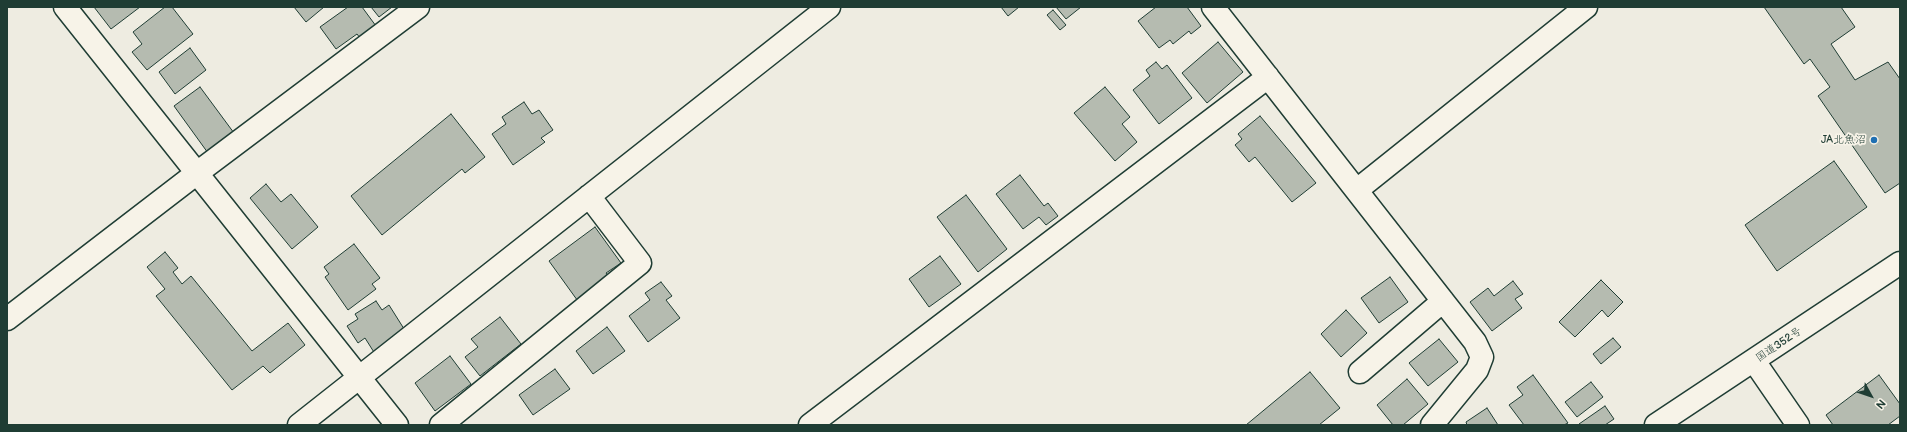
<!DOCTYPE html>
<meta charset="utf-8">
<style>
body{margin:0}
#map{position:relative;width:1907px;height:432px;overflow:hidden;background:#eeece1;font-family:"Balsamiq Sans",sans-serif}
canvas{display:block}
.frame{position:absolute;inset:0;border:8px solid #1f3d34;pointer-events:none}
.north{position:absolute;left:1851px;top:376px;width:40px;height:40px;-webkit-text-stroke:3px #f7f3e8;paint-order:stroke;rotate:130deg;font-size:11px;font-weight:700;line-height:16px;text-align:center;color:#1f3d34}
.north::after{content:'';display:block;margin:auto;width:14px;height:18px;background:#1f3d34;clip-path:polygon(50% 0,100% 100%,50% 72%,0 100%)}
</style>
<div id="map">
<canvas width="1907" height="432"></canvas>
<div class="frame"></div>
<div class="north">N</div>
</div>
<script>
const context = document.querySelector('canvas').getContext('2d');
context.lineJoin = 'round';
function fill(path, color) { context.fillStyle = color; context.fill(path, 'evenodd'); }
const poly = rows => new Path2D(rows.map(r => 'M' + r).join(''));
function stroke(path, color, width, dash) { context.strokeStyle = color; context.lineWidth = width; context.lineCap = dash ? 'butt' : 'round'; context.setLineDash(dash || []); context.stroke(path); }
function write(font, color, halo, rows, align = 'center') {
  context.font = font + ' "Balsamiq Sans","Klee One",sans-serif'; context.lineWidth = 3.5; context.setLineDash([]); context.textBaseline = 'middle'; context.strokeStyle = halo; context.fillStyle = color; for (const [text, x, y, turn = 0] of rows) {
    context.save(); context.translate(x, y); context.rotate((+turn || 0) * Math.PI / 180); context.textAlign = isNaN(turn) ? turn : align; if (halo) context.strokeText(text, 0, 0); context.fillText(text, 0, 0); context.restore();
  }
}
const building = poly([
 [94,7,140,7,111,29,94,7],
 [165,7,172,7,193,34,147,70,132,52,142,44,133,32,165,7],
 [294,7,324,7,306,22,294,7],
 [348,7,362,7,376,26,360,38,357,34,336,49,320,27,348,7],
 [371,7,392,7,379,17,371,7],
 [1001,7,1019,7,1008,16,1001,7],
 [1056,7,1081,7,1066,19,1056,7],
 [1156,7,1187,7,1201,26,1191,34,1189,31,1173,44,1170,40,1159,48,1138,21,1156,7],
 [1764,7,1841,7,1855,27,1831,44,1855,80,1888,62,1900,79,1900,183,1885,193,1818,96,1830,87,1810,59,1804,64,1764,7],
 [1053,10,1066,25,1060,30,1047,15,1053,10],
 [1218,42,1243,72,1207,103,1182,73,1218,42],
 [190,48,206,70,175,94,159,72,190,48],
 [1156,62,1162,69,1167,65,1192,98,1159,124,1133,90,1150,76,1146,70,1156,62],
 [200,87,234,133,208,153,174,106,200,87],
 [1105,87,1130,117,1122,124,1137,142,1115,161,1074,113,1105,87],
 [524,102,532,114,539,110,553,130,541,138,545,142,513,165,492,134,506,124,502,117,524,102],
 [451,114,485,157,465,173,462,169,382,235,351,196,451,114],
 [1260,116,1316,183,1292,202,1255,157,1249,162,1235,145,1242,139,1238,134,1260,116],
 [1834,161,1867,207,1777,271,1745,225,1834,161],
 [1020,175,1044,206,1048,203,1058,216,1046,225,1039,217,1023,229,996,194,1020,175],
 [266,184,281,202,291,194,318,227,292,249,250,198,266,184],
 [966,195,1007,249,978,272,937,217,966,195],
 [595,227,621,263,606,273,612,281,580,304,549,261,595,227],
 [354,244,380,278,372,284,376,289,348,310,325,277,329,274,324,267,354,244],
 [165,252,178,268,173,272,182,284,191,276,252,351,288,323,305,345,270,373,263,366,232,390,156,296,165,289,147,267,165,252],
 [940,256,961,284,929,307,909,279,940,256],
 [1390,277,1408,302,1379,323,1361,298,1390,277],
 [1601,280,1623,302,1608,317,1602,310,1575,337,1559,322,1601,280],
 [1513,281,1523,294,1515,299,1522,308,1492,331,1470,302,1488,288,1494,296,1513,281],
 [661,282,672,296,666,300,680,318,648,342,629,316,650,300,645,293,661,282],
 [376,301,382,310,389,305,406,332,377,357,365,338,358,343,347,326,358,319,355,314,376,301],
 [1346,310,1367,333,1341,357,1321,334,1346,310],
 [500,317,521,344,480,376,465,357,478,347,471,339,500,317],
 [607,327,625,351,593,374,576,351,607,327],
 [1613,338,1621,347,1601,364,1593,354,1613,338],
 [1439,339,1458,362,1428,386,1409,363,1439,339],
 [450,356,471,384,435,411,415,383,450,356],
 [555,369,570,389,533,415,519,395,555,369],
 [1310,372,1340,408,1319,425,1246,425,1310,372],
 [1533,375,1568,423,1564,425,1524,425,1509,405,1523,395,1517,387,1533,375],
 [1879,375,1900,404,1900,416,1888,425,1833,425,1826,415,1879,375],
 [1407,379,1428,404,1403,425,1393,425,1377,405,1407,379],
 [1591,382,1603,397,1577,417,1565,402,1591,382],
 [1605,406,1614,419,1605,425,1580,425,1579,424,1605,406],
 [1487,408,1498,425,1467,425,1466,422,1487,408]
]);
const minor = poly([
 [65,7,397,425],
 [1213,7,1475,342,1482,357,1477,370,1432,425],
 [1357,190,1586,7],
 [7,319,197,173,418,7],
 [1754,361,1798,425],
 [1360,372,1443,301],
 [299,425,829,7],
 [441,425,640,263,589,196],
 [810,425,1268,77]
]);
const highway = poly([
 [1656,425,1900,263]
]);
const markers = [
 [1874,140,4,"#1f6fb2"]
];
const poiNames = [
 ["JA北魚沼",1866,140]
];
const streetNames = [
 ["国道352号",1779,345,-34]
];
fill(building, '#b5bbb0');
stroke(building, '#1f3d34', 1);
stroke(minor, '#1f3d34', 25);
stroke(highway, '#1f3d34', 25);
stroke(minor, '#f7f3e8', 22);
stroke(highway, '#f7f3e8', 22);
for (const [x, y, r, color] of markers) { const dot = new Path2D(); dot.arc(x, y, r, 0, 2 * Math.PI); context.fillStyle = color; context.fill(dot); stroke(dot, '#f7f3e8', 1.5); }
write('11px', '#1f3d34', '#f7f3e8', poiNames, 'right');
write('11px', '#1f3d34', '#f7f3e8', streetNames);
</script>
